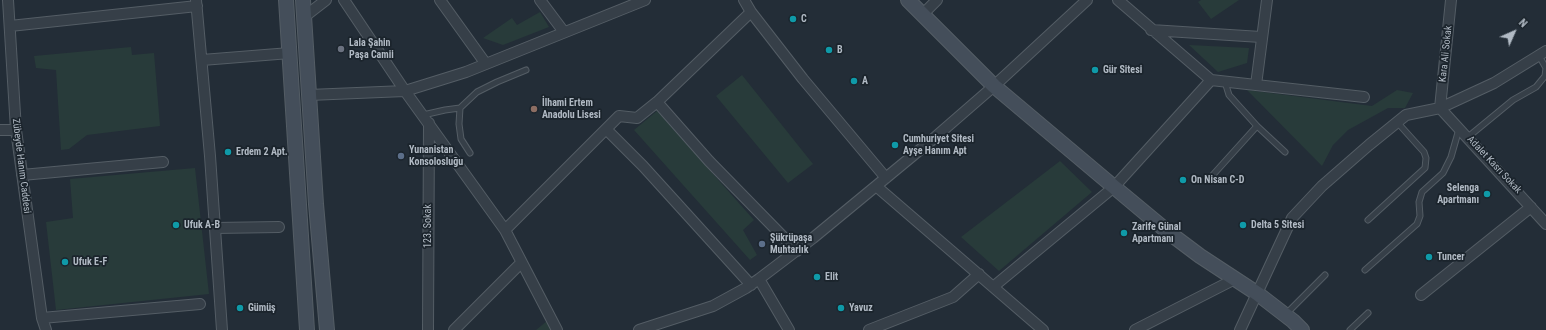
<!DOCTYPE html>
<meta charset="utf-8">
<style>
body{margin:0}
#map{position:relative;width:1546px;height:330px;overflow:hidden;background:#232d37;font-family:"Roboto Condensed",sans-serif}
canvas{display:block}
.north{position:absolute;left:1494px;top:12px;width:40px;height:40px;-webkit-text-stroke:3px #1b242c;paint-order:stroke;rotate:45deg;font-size:11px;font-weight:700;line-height:16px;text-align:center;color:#b1bac4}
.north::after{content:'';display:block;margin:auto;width:14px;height:18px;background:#b1bac4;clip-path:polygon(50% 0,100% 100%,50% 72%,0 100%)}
</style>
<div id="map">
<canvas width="1546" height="330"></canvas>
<div class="north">N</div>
</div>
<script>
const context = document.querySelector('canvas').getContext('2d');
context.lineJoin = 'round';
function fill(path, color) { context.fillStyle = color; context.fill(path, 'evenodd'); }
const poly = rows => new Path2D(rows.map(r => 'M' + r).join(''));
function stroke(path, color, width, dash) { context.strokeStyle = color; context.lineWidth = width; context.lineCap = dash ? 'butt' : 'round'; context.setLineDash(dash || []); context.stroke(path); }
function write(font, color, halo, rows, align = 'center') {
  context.font = font + ' "Roboto Condensed",sans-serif'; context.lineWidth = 3.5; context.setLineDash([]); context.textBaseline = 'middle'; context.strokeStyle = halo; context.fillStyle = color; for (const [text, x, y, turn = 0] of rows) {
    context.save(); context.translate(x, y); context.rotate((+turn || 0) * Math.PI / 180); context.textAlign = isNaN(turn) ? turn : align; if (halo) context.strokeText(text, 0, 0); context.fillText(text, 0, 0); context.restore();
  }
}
const green = poly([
 [1201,0,1239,0,1211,19,1198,2],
 [540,12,549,27,503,45,483,38,512,18,517,25],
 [1189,45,1249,48,1247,63,1218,72],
 [131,47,132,55,154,53,160,126,87,135,69,149,61,150,56,70,36,68,34,56],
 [742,75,813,164,788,183,716,96],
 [1247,90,1372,106,1397,90,1413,93,1405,108,1388,108,1348,130,1333,145,1322,166],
 [657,111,754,220,743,230,757,255,750,260,634,130],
 [1060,161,1092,192,999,271,961,237],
 [195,168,209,294,56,310,46,222,73,218,70,179],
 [547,321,551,330,536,330]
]);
const service = poly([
 [1225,82,1229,95,1257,126,1285,152],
 [460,108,459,124,461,139,470,153],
 [423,115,445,110,460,108,477,92,497,82,526,70],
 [1468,137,1513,100,1536,87,1545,76,1546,68,1539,56],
 [1211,177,1257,126],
 [1368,220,1425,168,1426,158,1424,152,1397,122],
 [1365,270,1417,224,1420,216,1419,202,1422,192,1443,173,1451,157,1459,129],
 [1286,314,1325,275],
 [1350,330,1368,313]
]);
const minor = poly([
 [8,0,16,130,42,318,46,330],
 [196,0,210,156,222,330],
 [344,0,405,91,505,230,557,330],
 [440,0,486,64],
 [540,0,564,32],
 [744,0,751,12,803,79,886,178],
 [1118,0,1211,80,1364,97],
 [1451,0,1440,108,1546,224],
 [922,15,937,0],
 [304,17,326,0],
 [10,26,197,6],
 [1151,30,1261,37],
 [202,60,290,53],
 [1256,85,1267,0],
 [309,95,405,91,466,72,645,0],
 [657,102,709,161,797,251],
 [606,129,643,166,751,285],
 [0,130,16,130],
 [22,175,163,162],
 [876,186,1043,330],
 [215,228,279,227],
 [505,230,619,116,637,118,657,102,751,12],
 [759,279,789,330],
 [993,287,1114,187,1211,80],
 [1421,295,1531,207],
 [42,318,200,304],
 [428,330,429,123],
 [454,330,521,263],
 [639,330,713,306,746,288,759,279,813,238,933,139,994,86,1087,0],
 [869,330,953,297,979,274],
 [1135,330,1235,279],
 [1240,330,1292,218,1322,186,1369,145,1406,115,1440,108,1494,83,1546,51]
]);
const secondary = poly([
 [286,0,307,330],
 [303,0,316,204,327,330],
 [908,0,994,86,1114,187,1168,232,1200,256,1258,294,1293,321,1302,330]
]);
const markers = [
 [793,19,4,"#0f9aa8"],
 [341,49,4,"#6b7280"],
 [829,50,4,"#0f9aa8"],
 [1095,70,4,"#0f9aa8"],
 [854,81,4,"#0f9aa8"],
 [534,109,4,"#8d6e63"],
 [895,145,4,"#0f9aa8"],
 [228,152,4,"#0f9aa8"],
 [401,156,4,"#5c6f8a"],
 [1183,180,4,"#0f9aa8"],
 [1487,194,4,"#0f9aa8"],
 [176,225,4,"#0f9aa8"],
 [1243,225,4,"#0f9aa8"],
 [1124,233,4,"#0f9aa8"],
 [762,244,4,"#5c6f8a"],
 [1429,257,4,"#0f9aa8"],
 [65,262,4,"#0f9aa8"],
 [817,277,4,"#0f9aa8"],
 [240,308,4,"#0f9aa8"],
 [841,308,4,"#0f9aa8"]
];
const poiNames = [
 ["C",801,19],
 ["Lala Şahin",349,43],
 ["Paşa Camii",349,55],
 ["B",837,50],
 ["Gür Sitesi",1103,70],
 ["A",862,81],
 ["İlhami Ertem",542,103],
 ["Anadolu Lisesi",542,115],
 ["Cumhuriyet Sitesi",903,139],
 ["Ayşe Hanım Apt",903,151],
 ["Yunanistan",409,150],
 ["Konsolosluğu",409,162],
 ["Erdem 2 Apt.",236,152],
 ["On Nisan C-D",1191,180],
 ["Selenga",1479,188,"right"],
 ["Apartmanı",1479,200,"right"],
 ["Ufuk A-B",184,225],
 ["Delta 5 Sitesi",1251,225],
 ["Zarife Günal",1132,227],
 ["Apartmanı",1132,239],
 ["Şükrüpaşa",770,238],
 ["Muhtarlık",770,250],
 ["Tuncer",1437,257],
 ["Ufuk E-F",73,262],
 ["Elit",825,277],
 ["Gümüş",248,308],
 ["Yavuz",849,308]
];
const streetNames = [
 ["Kara Ali Sokak",1446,54,-84],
 ["Adalet Kasrı Sokak",1494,165,47],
 ["Zübeyde Hanım Caddesi",21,166,83],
 ["123. Sokak",428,226,-90]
];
fill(green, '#283b3a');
stroke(service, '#545d65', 7);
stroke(minor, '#545d65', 12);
stroke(secondary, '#545d65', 16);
stroke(service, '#363f48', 5);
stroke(minor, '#363f48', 10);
stroke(secondary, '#444e5a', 14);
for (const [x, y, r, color] of markers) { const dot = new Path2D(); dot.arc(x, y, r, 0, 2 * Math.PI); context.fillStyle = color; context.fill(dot); stroke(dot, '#1b242c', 1.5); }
write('bold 10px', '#b1bac4', '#1b242c', poiNames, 'left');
write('10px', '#b1bac4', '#1b242c', streetNames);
</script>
